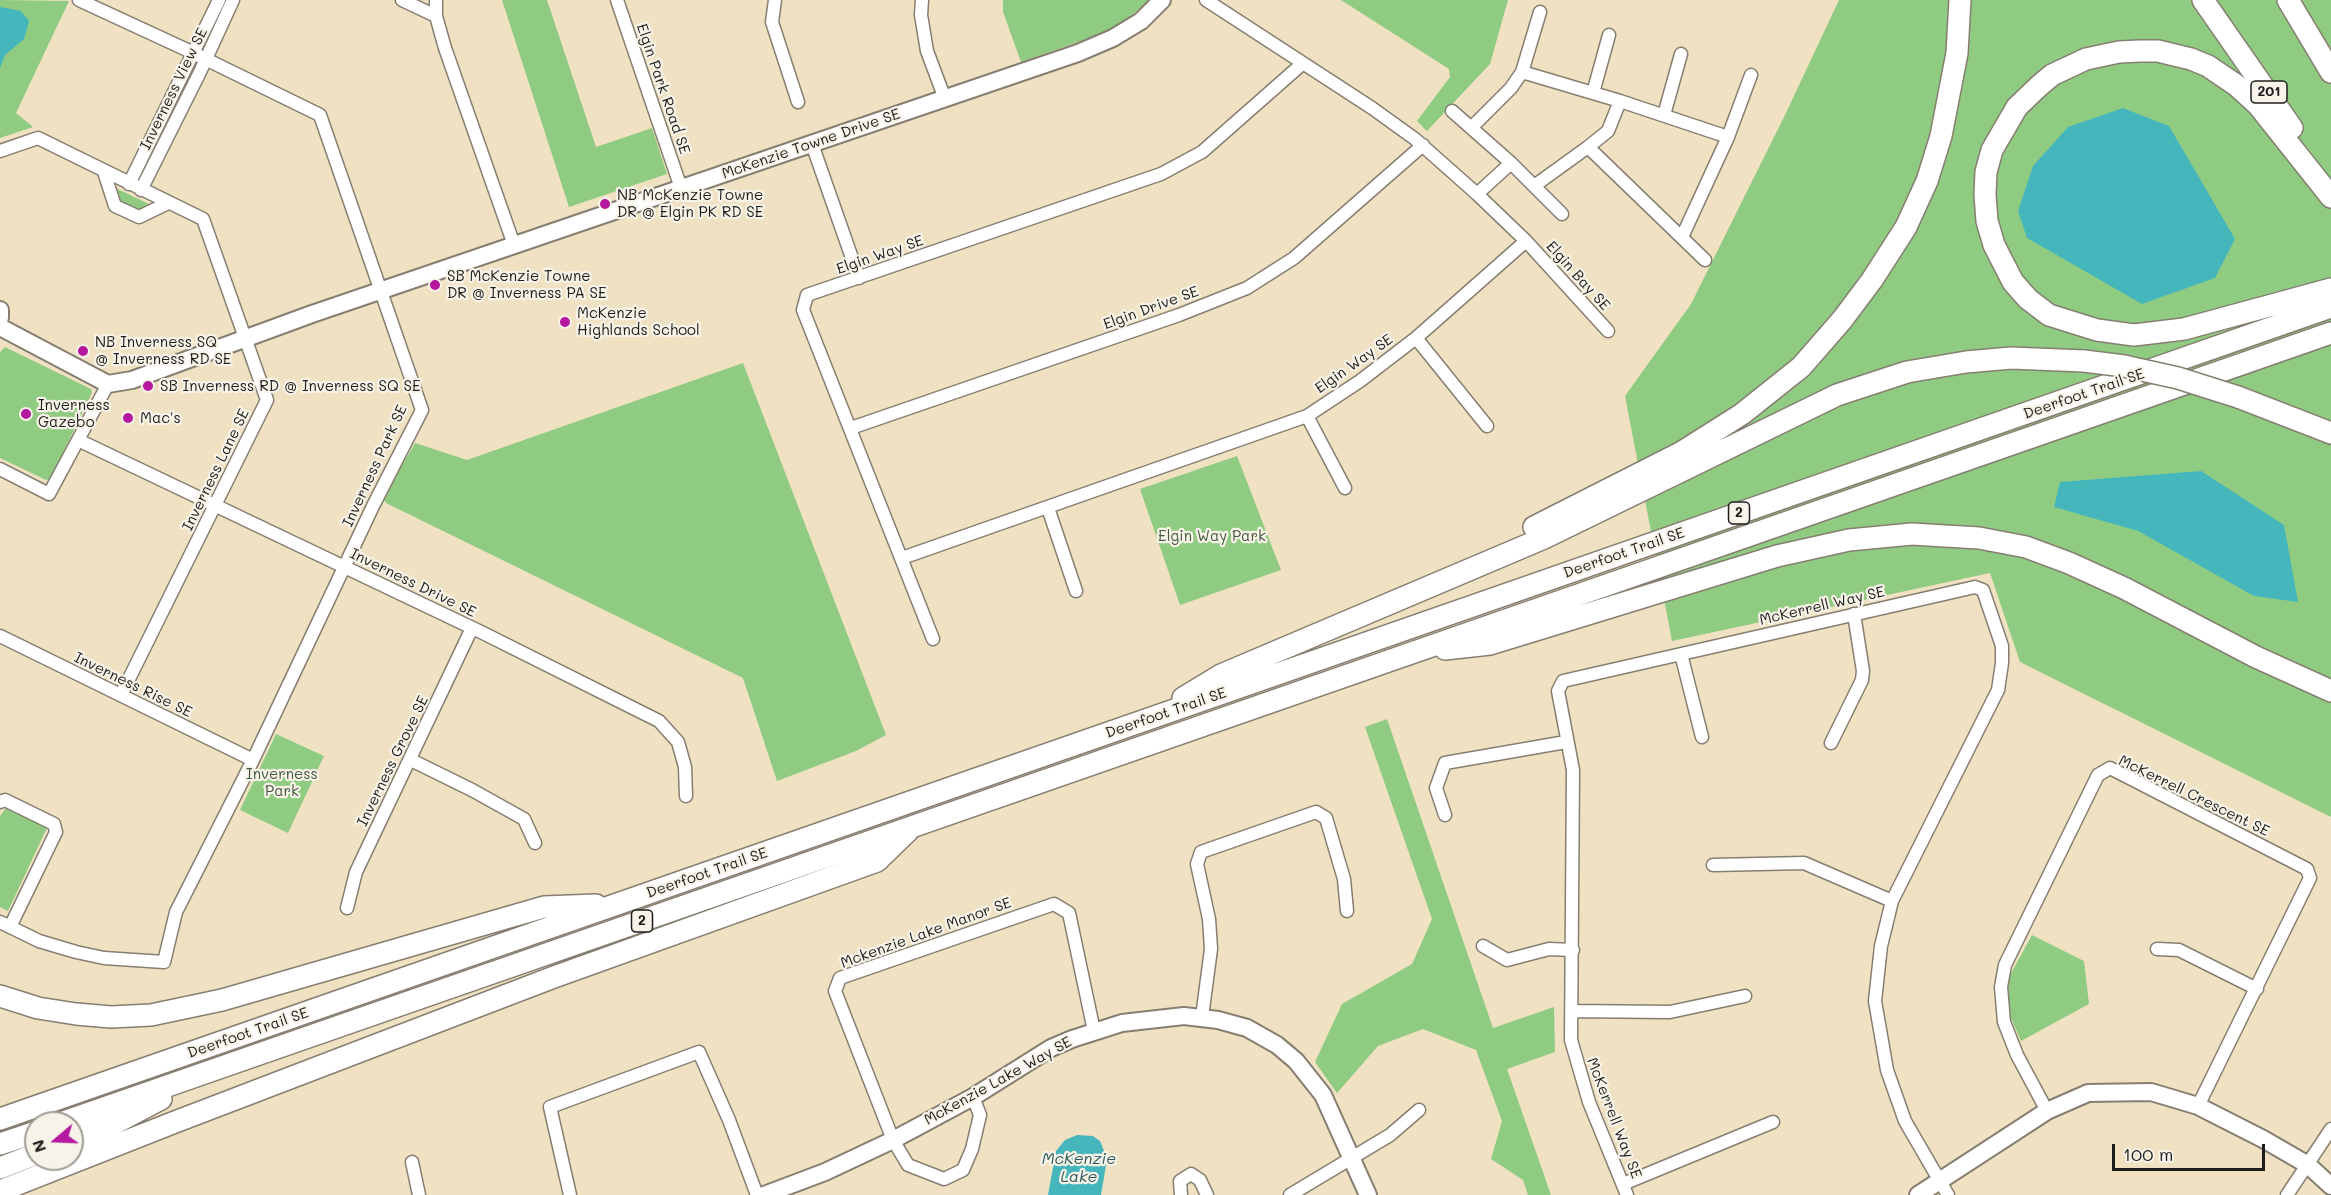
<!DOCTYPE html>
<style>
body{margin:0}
#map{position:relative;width:2331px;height:1195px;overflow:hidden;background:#f0e1c3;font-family:Mali,sans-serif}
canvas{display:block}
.north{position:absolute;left:24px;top:1111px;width:60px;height:60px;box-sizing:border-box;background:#f7f3e8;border:2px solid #9f9d96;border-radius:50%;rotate:251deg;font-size:16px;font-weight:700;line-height:24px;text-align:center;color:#1c1c1c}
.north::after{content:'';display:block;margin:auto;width:21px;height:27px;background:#b5179e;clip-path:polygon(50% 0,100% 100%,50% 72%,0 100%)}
.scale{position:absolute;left:2112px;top:1144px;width:153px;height:27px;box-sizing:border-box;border:3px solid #1c1c1c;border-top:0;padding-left:8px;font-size:18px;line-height:21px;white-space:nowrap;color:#1c1c1c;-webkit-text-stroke:4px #f7f3e8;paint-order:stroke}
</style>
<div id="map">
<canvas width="2331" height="1195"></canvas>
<div class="north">N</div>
<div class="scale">100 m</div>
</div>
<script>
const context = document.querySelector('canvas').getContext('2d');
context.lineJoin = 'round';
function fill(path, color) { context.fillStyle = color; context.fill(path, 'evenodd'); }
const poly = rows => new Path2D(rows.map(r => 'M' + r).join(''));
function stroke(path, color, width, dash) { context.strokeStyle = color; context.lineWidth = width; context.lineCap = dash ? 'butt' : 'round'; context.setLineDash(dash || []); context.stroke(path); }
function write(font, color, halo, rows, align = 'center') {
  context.font = font + ' Mali,sans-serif'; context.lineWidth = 4.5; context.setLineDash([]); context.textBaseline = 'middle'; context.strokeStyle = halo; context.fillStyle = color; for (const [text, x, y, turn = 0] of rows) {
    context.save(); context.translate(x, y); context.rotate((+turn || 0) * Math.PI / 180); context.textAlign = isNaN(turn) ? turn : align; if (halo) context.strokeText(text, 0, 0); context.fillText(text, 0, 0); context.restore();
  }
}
const green = poly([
 [0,0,69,1,16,113,33,127,0,138],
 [502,0,547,0,596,147,652,128,667,174,569,207],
 [1003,0,1150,0,1126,20,1101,34,1021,62,1003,12],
 [1341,0,1508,0,1490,64,1427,131,1417,121,1450,77,1449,69],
 [1839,0,2331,0,2331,817,2020,662,1990,573,1672,641,1625,396,1691,304,1785,115],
 [108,185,122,191,157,208,139,217,115,206],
 [5,347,91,389,92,393,50,479,46,480,0,458,0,352],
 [743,363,886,735,856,751,777,781,743,678,386,503,383,498,415,443,467,460],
 [1237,456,1281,570,1180,605,1140,489],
 [1387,719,1493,1028,1554,1007,1555,1052,1507,1069,1551,1195,1528,1195,1523,1180,1491,1159,1502,1121,1476,1050,1423,1029,1378,1046,1337,1093,1315,1062,1342,1004,1412,964,1432,919,1365,727],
 [276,734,324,756,288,833,240,810],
 [6,808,47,828,8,911,0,907,0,816],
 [2032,935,2084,961,2089,1004,2021,1041,2011,1018,2007,991,2009,977]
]);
const water = poly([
 [0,7,21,11,29,21,24,39,5,55,0,68],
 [2123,108,2169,126,2235,239,2215,278,2142,304,2027,238,2018,211,2033,166,2068,127],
 [2201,471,2284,525,2298,602,2254,596,2138,531,2054,507,2060,482],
 [1077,1135,1093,1136,1100,1141,1104,1151,1106,1165,1101,1195,1048,1195,1056,1151,1065,1140]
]);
const street = poly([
 [402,0,436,16],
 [436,0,436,16,445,48,514,245],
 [617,0,681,188],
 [775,0,772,22,798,102],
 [922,0,921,15,927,51,945,99],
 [1522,72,1540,12],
 [1593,93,1609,35],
 [1620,101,1728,137],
 [1452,111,1511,163,1477,194],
 [1664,115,1681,54],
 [1471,128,1511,88,1522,72,1620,101,1608,131,1588,147],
 [812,144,859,278],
 [0,151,38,138,203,219,267,400,121,695],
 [1511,163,1562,214],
 [104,172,115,206,139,217,168,203],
 [129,184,219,0],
 [1534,186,1588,147,1705,260],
 [141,190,200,72,233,0],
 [1682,237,1728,137,1751,75],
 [1526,241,1608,331],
 [1416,338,1487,426],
 [1307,416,1345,488],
 [851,428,1179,315,1247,288,1294,258,1423,145],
 [78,440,483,633,659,721,678,742,685,767,686,796],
 [0,469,49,494,108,384],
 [1048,508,1076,591],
 [902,558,1307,416,1360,381,1416,338,1526,241,1477,194,1415,139,1372,108,1206,0],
 [0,636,253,760],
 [933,639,803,310,807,295,1161,174,1202,152,1302,64],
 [1681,654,1702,737],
 [1831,743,1862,680,1863,671,1854,614],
 [411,760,472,790,524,819,535,843],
 [0,802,5,800,54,824,56,832,10,927],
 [1445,815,1436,788,1445,763,1566,742],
 [1713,865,1804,863,1892,901],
 [347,908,356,872,472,628],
 [0,922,39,941,76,952,104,958,164,962,176,912,253,760,373,506,422,410,320,115,185,49,79,0],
 [1483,946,1507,960,1549,949,1573,950],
 [2157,949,2179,950,2257,989],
 [1571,1011,1670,1012,1745,996],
 [1202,1017,1211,949,1209,919,1197,864,1201,852,1316,812,1326,818,1344,879,1347,911],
 [973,1097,980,1115,972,1149,963,1170,944,1179,908,1165,893,1140,835,991,840,978,1054,904,1069,913,1094,1031],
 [2047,1111,2017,1055,2004,1022,2001,987,2005,965,2098,775,2110,768,2307,869,2310,878,2198,1106],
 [412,1162,419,1195],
 [1623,1184,1773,1122],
 [570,1195,550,1107,699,1052,729,1120,757,1195],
 [1181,1195,1180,1181,1191,1174,1200,1180,1207,1195],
 [1290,1195,1390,1135,1419,1110],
 [1627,1195,1589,1102,1571,1040,1573,770,1558,691,1563,681,1975,587,1983,590,2002,646,2002,663,1998,690,1892,901,1881,946,1875,1001,1887,1070,1905,1121,1948,1195],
 [2287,1195,2331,1129]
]);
const secondary = poly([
 [0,310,0,318],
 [0,327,108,384,132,380,312,314,1078,53,1113,38,1141,21,1162,0],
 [764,1195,825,1172,893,1140,973,1097,1051,1048,1072,1039,1122,1023,1184,1016,1218,1020,1247,1028,1277,1045,1296,1061,1323,1095,1368,1195],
 [1918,1195,2047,1111,2088,1093,2151,1092,2198,1106,2263,1139,2308,1165,2331,1186]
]);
const highway = poly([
 [2203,0,2292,128],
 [2288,0,2331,72],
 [2331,197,2258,105,2236,85,2208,66,2191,59,2158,51,2140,51,2119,52,2086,59,2052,75,2039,86,2017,107,1992,150,1986,172,1985,195,1987,221,1994,245,2013,282,2028,299,2049,315,2097,330,2134,335,2184,329,2331,289],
 [2238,397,2331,433],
 [1534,527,1682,452,1742,414,1801,367,1842,320,1872,280,1906,227,1927,181,1941,136,1957,53,1960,0],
 [1445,649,1490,644,1777,556,1849,540,1912,534,1979,538,2026,547,2069,563,2124,588,2256,657,2331,691],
 [1183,698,1221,675,1544,538,1837,395,1907,372,1966,362,2011,358,2084,361],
 [0,996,38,1008,76,1014,111,1017,151,1015,222,1000,544,907,596,905],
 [0,1119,2331,307],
 [61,1123,2331,333],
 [72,1142,102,1130,161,1099],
 [0,1144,36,1132],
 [0,1168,36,1154],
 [0,1191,175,1122,554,977,877,861,908,831]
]);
const highwayBridge = poly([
 [2084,361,2124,366,2178,378,2238,397]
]);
const markers = [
 [605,204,6,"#b5179e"],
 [435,285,6,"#b5179e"],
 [565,322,6,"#b5179e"],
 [83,351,6,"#b5179e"],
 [148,386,6,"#b5179e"],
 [26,414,6,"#b5179e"],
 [128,418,6,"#b5179e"]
];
const shields = [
 [2269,92,36],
 [1739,513,21],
 [642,921,21]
];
const shieldNames = [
 ["201",2269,92],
 ["2",1739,513],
 ["2",642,921]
];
const streetNames = [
 ["Inverness View SE",174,89,-64],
 ["Elgin Park Road SE",663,89,71],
 ["McKenzie Towne Drive SE",811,144,-19],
 ["Elgin Way SE",880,255,-19],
 ["Elgin Bay SE",1578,276,48],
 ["Elgin Drive SE",1151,308,-20],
 ["Elgin Way SE",1354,364,-35],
 ["Deerfoot Trail SE",2084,394,-19],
 ["Inverness Park SE",375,466,-65],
 ["Inverness Lane SE",216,470,-64],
 ["Deerfoot Trail SE",1624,553,-19],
 ["Inverness Drive SE",413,583,26],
 ["McKerrell Way SE",1822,606,-13],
 ["Inverness Rise SE",133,685,26],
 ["Deerfoot Trail SE",1166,713,-19],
 ["Inverness Grove SE",393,761,-64],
 ["McKerrell Crescent SE",2194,796,26],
 ["Deerfoot Trail SE",707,873,-19],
 ["Mckenzie Lake Manor SE",926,933,-20],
 ["Deerfoot Trail SE",248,1033,-19],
 ["McKenzie Lake Way SE",998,1081,-29],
 ["McKerrell Way SE",1614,1118,69]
];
const poiNames = [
 ["NB McKenzie Towne",617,195],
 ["DR @ Elgin PK RD SE",617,212],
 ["SB McKenzie Towne",447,276],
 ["DR @ Inverness PA SE",447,293],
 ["McKenzie",577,313],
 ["Highlands School",577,330],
 ["NB Inverness SQ",95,342],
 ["@ Inverness RD SE",95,359],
 ["SB Inverness RD @ Inverness SQ SE",160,386],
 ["Inverness",38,405],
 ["Gazebo",38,422],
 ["Mac's",140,418]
];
const parkNames = [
 ["Elgin Way Park",1212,536],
 ["Inverness",282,774],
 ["Park",282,791]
];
const waterNames = [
 ["McKenzie",1079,1159],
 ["Lake",1079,1177]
];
fill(green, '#8fcc82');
fill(water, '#46b6bd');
stroke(street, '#867e70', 15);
stroke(secondary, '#867e70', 20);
stroke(highway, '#867e70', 24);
stroke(street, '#fff', 12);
stroke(secondary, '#fff', 16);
stroke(highway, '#fff', 21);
stroke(highwayBridge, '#867e70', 24, []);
stroke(highwayBridge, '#fff', 21);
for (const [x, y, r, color] of markers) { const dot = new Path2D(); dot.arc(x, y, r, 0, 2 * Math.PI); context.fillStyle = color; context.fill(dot); stroke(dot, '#f7f3e8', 2); }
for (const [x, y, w] of shields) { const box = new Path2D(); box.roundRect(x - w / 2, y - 11, w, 22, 4.5); context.fillStyle = '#f7f3e8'; context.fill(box); stroke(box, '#1c1c1c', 1.5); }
write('bold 14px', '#1c1c1c', null, shieldNames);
write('15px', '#1c1c1c', '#f7f3e8', streetNames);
write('15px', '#1c1c1c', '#f7f3e8', poiNames, 'left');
write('15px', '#445a40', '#f7f3e8', parkNames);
write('italic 16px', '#2d5a5c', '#f7f3e8', waterNames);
</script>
